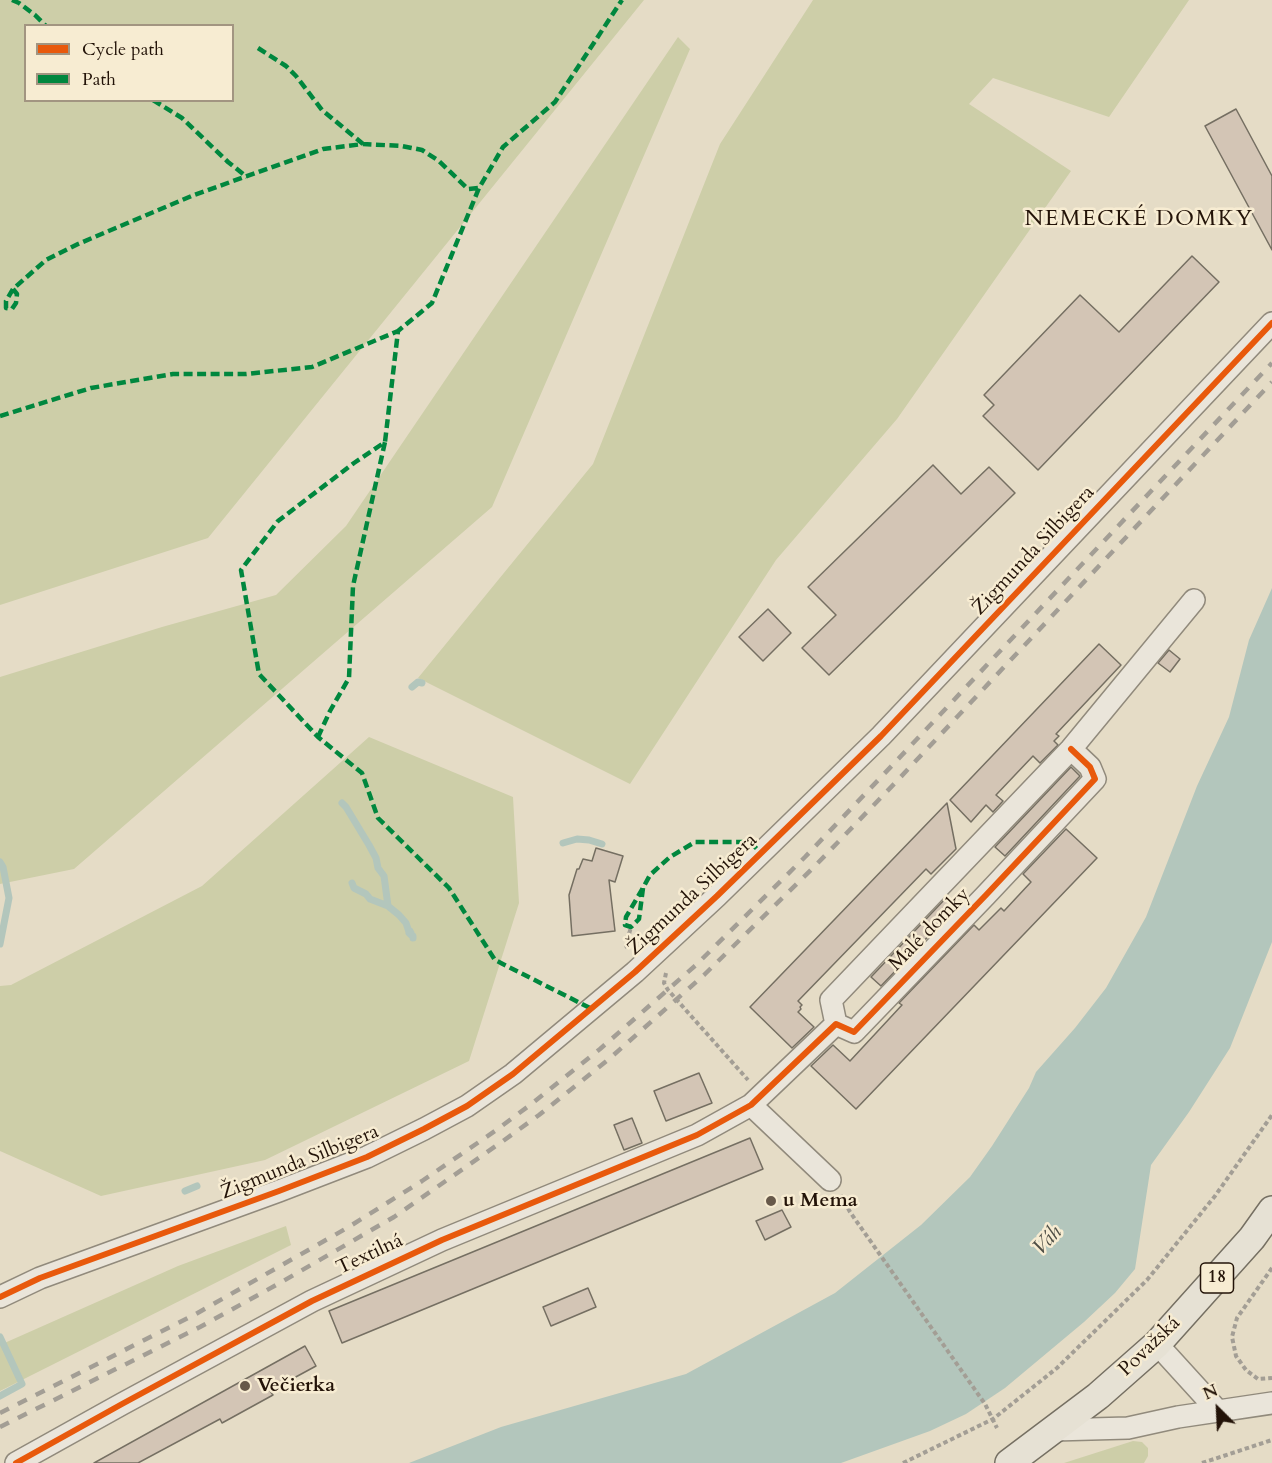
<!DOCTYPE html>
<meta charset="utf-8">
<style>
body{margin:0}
#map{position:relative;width:1272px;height:1463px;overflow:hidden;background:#e5dcc6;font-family:Cardo,serif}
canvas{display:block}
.legend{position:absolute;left:24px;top:24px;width:210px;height:78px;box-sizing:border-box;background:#f7ecd2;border:2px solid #a29581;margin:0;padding:8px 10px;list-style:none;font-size:18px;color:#231308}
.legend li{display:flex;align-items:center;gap:12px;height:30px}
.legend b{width:30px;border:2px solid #a29581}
.north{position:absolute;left:1188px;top:1379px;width:60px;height:60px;-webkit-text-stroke:4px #f7ecd2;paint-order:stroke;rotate:336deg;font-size:16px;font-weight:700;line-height:24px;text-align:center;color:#231308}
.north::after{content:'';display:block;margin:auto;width:21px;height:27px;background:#231308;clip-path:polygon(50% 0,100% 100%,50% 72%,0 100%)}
</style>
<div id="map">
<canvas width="1272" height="1463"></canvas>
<ul class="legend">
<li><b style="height:8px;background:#e8590c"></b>Cycle path</li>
<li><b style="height:8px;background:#00873e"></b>Path</li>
</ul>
<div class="north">N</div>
</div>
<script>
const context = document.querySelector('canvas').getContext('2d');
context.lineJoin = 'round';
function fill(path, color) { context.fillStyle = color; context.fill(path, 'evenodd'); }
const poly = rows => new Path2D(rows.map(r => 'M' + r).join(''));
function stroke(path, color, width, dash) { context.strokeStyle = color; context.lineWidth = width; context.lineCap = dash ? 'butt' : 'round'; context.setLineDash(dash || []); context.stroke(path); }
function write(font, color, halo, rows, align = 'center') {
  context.font = font + ' Cardo,serif'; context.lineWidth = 5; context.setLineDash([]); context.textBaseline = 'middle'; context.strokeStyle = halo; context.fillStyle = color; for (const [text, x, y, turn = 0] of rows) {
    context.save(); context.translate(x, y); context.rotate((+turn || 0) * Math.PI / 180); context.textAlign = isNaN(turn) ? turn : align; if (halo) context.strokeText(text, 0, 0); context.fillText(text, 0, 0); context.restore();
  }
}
const green = poly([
 [0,0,644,0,208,538,0,605],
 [26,26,232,26,232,100,26,100],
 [813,0,1189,0,1109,117,993,78,969,104,1071,171,897,419,776,560,630,784,418,678,593,464,720,144],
 [678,37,690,49,492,507,74,869,0,884,0,677,162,627,276,595,346,526],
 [369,737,513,797,519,903,469,1061,265,1160,101,1196,0,1151,0,986,11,985,202,886],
 [286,1226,291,1245,0,1391,0,1345,178,1266],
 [1133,1441,1142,1442,1148,1448,1148,1456,1144,1463,1064,1463]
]);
const water = poly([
 [1272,588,1272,942,1230,1048,1189,1112,1151,1165,1135,1269,1115,1293,1084,1322,1005,1388,966,1414,930,1431,841,1463,409,1463,501,1427,686,1374,835,1293,921,1225,970,1177,992,1146,1029,1088,1036,1072,1075,1028,1106,988,1146,917,1197,786,1229,717,1249,640]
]);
const stream = poly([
 [412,687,418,682,422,683],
 [342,803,346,807,369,845,376,858,378,868,384,876,388,906],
 [563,843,577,839,589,840,602,844],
 [0,862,3,867,9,898,0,944],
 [352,883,354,888,366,894,370,899,388,906,399,915,406,923,409,932,410,931,409,933,411,933,410,934,411,934,411,935,413,936,413,938],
 [185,1191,197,1186],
 [0,1337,22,1384,0,1396]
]);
const building = poly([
 [1236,109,1272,176,1272,250,1205,126,1236,109],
 [1192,256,1219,282,1038,470,983,416,994,405,984,395,1080,295,1119,332,1192,256],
 [933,465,961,494,989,467,1015,493,829,675,802,648,836,615,808,587,933,465],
 [768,609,791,633,763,661,739,637,768,609],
 [1099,644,1121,665,1056,734,1059,736,1054,741,1058,745,1040,763,1033,756,996,795,1003,801,993,812,986,805,971,822,950,800,1099,644],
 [1169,650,1180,659,1170,672,1158,663,1169,650],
 [1071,767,1080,776,1005,856,995,847,1071,767],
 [947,803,956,849,931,874,926,869,798,1001,802,1005,800,1007,801,1009,798,1012,814,1027,792,1048,750,1007,947,803],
 [1066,829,1097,858,856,1109,811,1066,833,1045,850,1061,902,1005,899,1003,974,925,979,930,1001,908,1004,911,1031,882,1023,874,1066,829],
 [596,848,623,856,615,882,609,880,615,931,572,936,569,895,577,869,579,869,583,859,592,861,596,848],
 [946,898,956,907,881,986,871,977,946,898],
 [699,1073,712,1103,666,1121,654,1091,699,1073],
 [632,1118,642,1143,624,1150,614,1125,632,1118],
 [750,1138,763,1169,342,1343,329,1311,750,1138],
 [782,1210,791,1227,765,1240,756,1221,782,1210],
 [588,1288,596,1307,551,1326,543,1307,588,1288],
 [305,1346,316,1366,270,1391,273,1395,222,1423,220,1419,138,1463,94,1463,305,1346]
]);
const path = poly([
 [627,948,626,945,631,927],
 [666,973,664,983,668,990,748,1080],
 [841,1195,850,1212,985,1404,997,1428],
 [1272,1268,1237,1318,1232,1337,1236,1356,1246,1370,1258,1379,1272,1378],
 [903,1463,993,1419,1057,1368,1147,1280,1215,1196,1272,1115],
 [1202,1463,1272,1440]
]);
const minor = poly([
 [836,1024,831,1000,1071,749,1194,600],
 [751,1105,830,1180],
 [0,1297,40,1278,279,1191,367,1157,424,1129,467,1106,513,1074,635,972,717,896,881,736,1272,323],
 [1157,1344,1218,1411],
 [1054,1430,1128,1428,1178,1417,1272,1403],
 [16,1463,122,1404,312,1301,442,1240,697,1135,751,1105,836,1024,854,1032,986,895,1095,779,1090,767,1071,749]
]);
const major = poly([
 [1009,1463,1098,1396,1157,1344,1252,1238,1272,1210]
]);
const rail = poly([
 [0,1413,194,1315,347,1228,422,1181,495,1131,530,1105,600,1049,696,965,805,857,884,774,1272,363],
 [0,1427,200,1327,278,1284,394,1217,503,1141,539,1115,609,1059,704,975,814,867,895,783,1272,382]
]);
const quiet = poly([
 [12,0,19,3,35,15,46,26],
 [258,48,286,66,296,76,322,110,363,144],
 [153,100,182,118,228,162,247,177],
 [13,289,17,294,16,303,12,309,6,308,6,301,13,289,46,260,78,244,194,195,323,149,363,144,402,146,422,150,439,161,468,189,479,188],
 [0,416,91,388,173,374,246,374,312,367,398,331],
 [318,737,330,711,349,678,353,586,385,442],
 [643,888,639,919,631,927,625,925,626,917,643,888,650,875,670,857,695,842,742,842,752,844,762,854],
 [590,1008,495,960,449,888,378,818,362,773,318,737,259,674,241,570,278,521,354,463,385,442,398,331,432,303,479,188,503,147,555,102,622,0]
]);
const cycleway = poly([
 [0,1297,40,1278,279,1191,367,1157,424,1129,467,1106,513,1074,635,972,717,896,881,736,1272,323],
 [16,1463,122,1404,312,1301,442,1240,697,1135,751,1105,836,1024,854,1032,986,895,1095,779,1090,767,1071,749]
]);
const markers = [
 [771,1201,6,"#67594a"],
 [245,1386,6,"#67594a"]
];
const shields = [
 [1217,1278,33]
];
const shieldNames = [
 ["18",1217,1278]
];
const streetNames = [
 ["Žigmunda Silbigera",1034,551,-47],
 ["Žigmunda Silbigera",693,895,-43],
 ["Malé domky",930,930,-46],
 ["Žigmunda Silbigera",300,1163,-22],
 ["Textilná",370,1255,-25],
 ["Považská",1150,1347,-44]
];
const poiNames = [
 ["u Mema",783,1201],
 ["Večierka",257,1386]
];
const waterNames = [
 ["Váh",1048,1241,-47]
];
const quarterNames = [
 ["NEMECKÉ DOMKY",1139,220]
];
fill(green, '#cdcea8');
fill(water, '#b3c6bc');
stroke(stream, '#b3c6bc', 7);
fill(building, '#d3c5b5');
stroke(building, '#756f62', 1.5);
stroke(minor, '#918a7c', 24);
stroke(major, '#756f62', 30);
stroke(path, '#a39e95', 4, [4.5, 3]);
stroke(minor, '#eae5da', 21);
stroke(major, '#e6e1d4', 27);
stroke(rail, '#a39e95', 4.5, [10, 10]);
stroke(quiet, '#00873e', 4.5, [9, 4.5]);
stroke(cycleway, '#e8590c', 6);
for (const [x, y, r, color] of markers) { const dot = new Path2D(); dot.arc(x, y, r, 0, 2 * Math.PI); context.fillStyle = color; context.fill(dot); stroke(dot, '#f7ecd2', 2); }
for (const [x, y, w] of shields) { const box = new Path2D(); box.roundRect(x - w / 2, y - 15, w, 30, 4.5); context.fillStyle = '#f7ecd2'; context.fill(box); stroke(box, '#231308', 1.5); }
write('bold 18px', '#231308', null, shieldNames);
write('20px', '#231308', '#f7ecd2', streetNames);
write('bold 20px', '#231308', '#f7ecd2', poiNames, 'left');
write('italic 21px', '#4e4e45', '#f7ecd2', waterNames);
context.letterSpacing = '1.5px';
write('22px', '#231308', '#f7ecd2', quarterNames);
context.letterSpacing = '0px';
</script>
